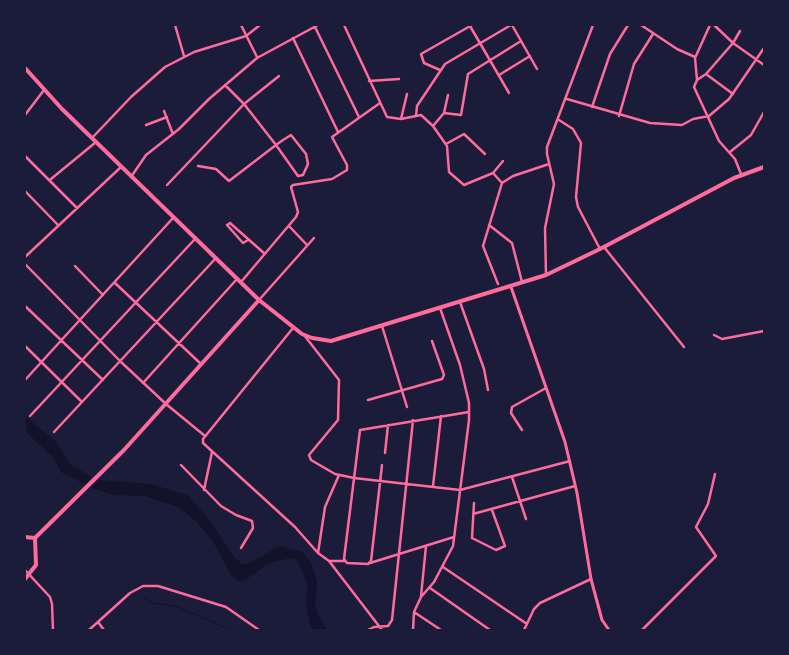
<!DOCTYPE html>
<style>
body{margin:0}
#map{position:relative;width:789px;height:655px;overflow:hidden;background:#1b1b3a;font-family:Lato,sans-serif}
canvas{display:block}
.frame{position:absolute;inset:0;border:26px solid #1b1b3a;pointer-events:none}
</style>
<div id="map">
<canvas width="789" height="655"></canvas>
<div class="frame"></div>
</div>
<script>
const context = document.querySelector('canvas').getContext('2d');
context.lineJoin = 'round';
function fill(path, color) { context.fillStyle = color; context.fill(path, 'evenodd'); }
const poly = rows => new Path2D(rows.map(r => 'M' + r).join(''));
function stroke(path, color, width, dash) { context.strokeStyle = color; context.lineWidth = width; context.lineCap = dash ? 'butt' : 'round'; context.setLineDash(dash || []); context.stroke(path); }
const water = poly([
 [25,416,55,441,70,464,92,477,85,484,61,472,53,457,25,431],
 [98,480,150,484,188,495,213,525,234,557,242,564,248,564,279,546,302,552,310,561,317,581,315,602,318,615,327,630,313,630,310,624,306,603,308,585,299,564,295,559,290,558,268,564,242,582,239,581,231,575,214,543,197,522,178,507,145,496,115,495,91,488]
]);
const stream = poly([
 [143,596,152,603,175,606,232,630]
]);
const minor = poly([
 [175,25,184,56],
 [241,25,257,57],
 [344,25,387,117,401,119,421,115,433,126,444,113,448,95],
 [512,25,537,69],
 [641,25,677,49,695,57],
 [710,25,695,58,697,80,694,87,719,141,735,159,741,174],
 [714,25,733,43,764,65],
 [470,26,509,93],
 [315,27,359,117],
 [293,38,338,132],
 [440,70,424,63,421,54,472,25],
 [706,74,733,94],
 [499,75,530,56],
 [697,80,706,74,733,43,740,31],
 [369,81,399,79],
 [567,99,650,123,682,125,693,119,709,116,729,99,764,48],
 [592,107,610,54,628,25],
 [164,111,173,134],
 [444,113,461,115,468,74,521,41],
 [25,115,44,90],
 [416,116,417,106,445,64,511,25],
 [619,116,634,64,653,34],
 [401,119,407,94],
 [559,120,573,129,581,143,576,197,578,207,600,249],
 [146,125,167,117],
 [433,126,447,146,449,172,464,185,493,173,503,161],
 [92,138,131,97,165,67,194,52,246,36,260,25],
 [446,144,464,134,485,154],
 [730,152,751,135,764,112],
 [25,156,77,208],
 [198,166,216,169,229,181,276,145,283,140,291,135,306,154,308,164,303,175,298,176,276,145,244,104,225,85],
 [493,173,502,183],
 [131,177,146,155,179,129,209,99,257,58,318,25],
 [51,179,96,142],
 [167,185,244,104,279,76],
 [25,191,58,225],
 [489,225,512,243,522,282],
 [289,226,307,245],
 [248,240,243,243,227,225,230,223,265,254],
 [604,247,684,347],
 [25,257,121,167],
 [25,264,121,362,166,404,205,436],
 [75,266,103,295],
 [546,275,545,228,554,184,547,154,547,147,593,25],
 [241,282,296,217,298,212,291,187,293,185,332,179,347,170,347,165,332,137,380,103],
 [115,283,201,364],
 [498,284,483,246,502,183,513,176,549,164],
 [259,300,314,238],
 [460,302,484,369,488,390],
 [25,306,103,380],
 [382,326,407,407],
 [293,328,203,439,203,443,295,527,318,553,329,561,345,561],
 [304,335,339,380,338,420,309,455,311,460,335,474,354,478,460,490,570,461],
 [714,335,722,339,764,331],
 [25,346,82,402],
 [25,380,173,218],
 [143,383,237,279],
 [368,400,442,379,444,375,432,341],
 [30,416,195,239],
 [522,430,511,413,512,407,546,388],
 [54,432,216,258],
 [385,453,388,425],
 [181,465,221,506,236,515,252,521,253,528,241,548],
 [382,465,371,561,368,564,347,563,344,559,360,430,469,412],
 [512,477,526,519],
 [433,486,441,416],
 [204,490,212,452],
 [474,503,472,538,496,550,505,546,492,510],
 [473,514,575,486],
 [318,553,325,507,339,475],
 [329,561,382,630],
 [370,563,454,537],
 [443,567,527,624],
 [25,570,50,597,52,604,53,630],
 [430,588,490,630],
 [421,596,426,546],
 [414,612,441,630],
 [98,622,104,630],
 [89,630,130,593,143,586,158,586,226,607,259,630],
 [368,630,374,627,388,626,392,620,413,420],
 [413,630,414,612,421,597,434,582,453,546,469,420,469,403,460,365,440,308],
 [524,630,534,609,540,603,591,579],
 [642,630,716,556,696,527,708,504,715,474]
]);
const tertiary = poly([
 [511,287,565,442,577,493,591,579,602,620,609,630]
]);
const primary = poly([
 [25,68,62,109,259,300]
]);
const trunk = poly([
 [25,537,35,538],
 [25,579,36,565,35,538,124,450,259,300,302,334,312,338,331,341,546,275,600,249,734,178,764,167]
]);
fill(water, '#12122b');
stroke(stream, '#12122b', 1);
stroke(minor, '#ff6b9d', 2.5);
stroke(tertiary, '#ff6b9d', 3);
stroke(primary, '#ff6b9d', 4);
stroke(trunk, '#ff6b9d', 4);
</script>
